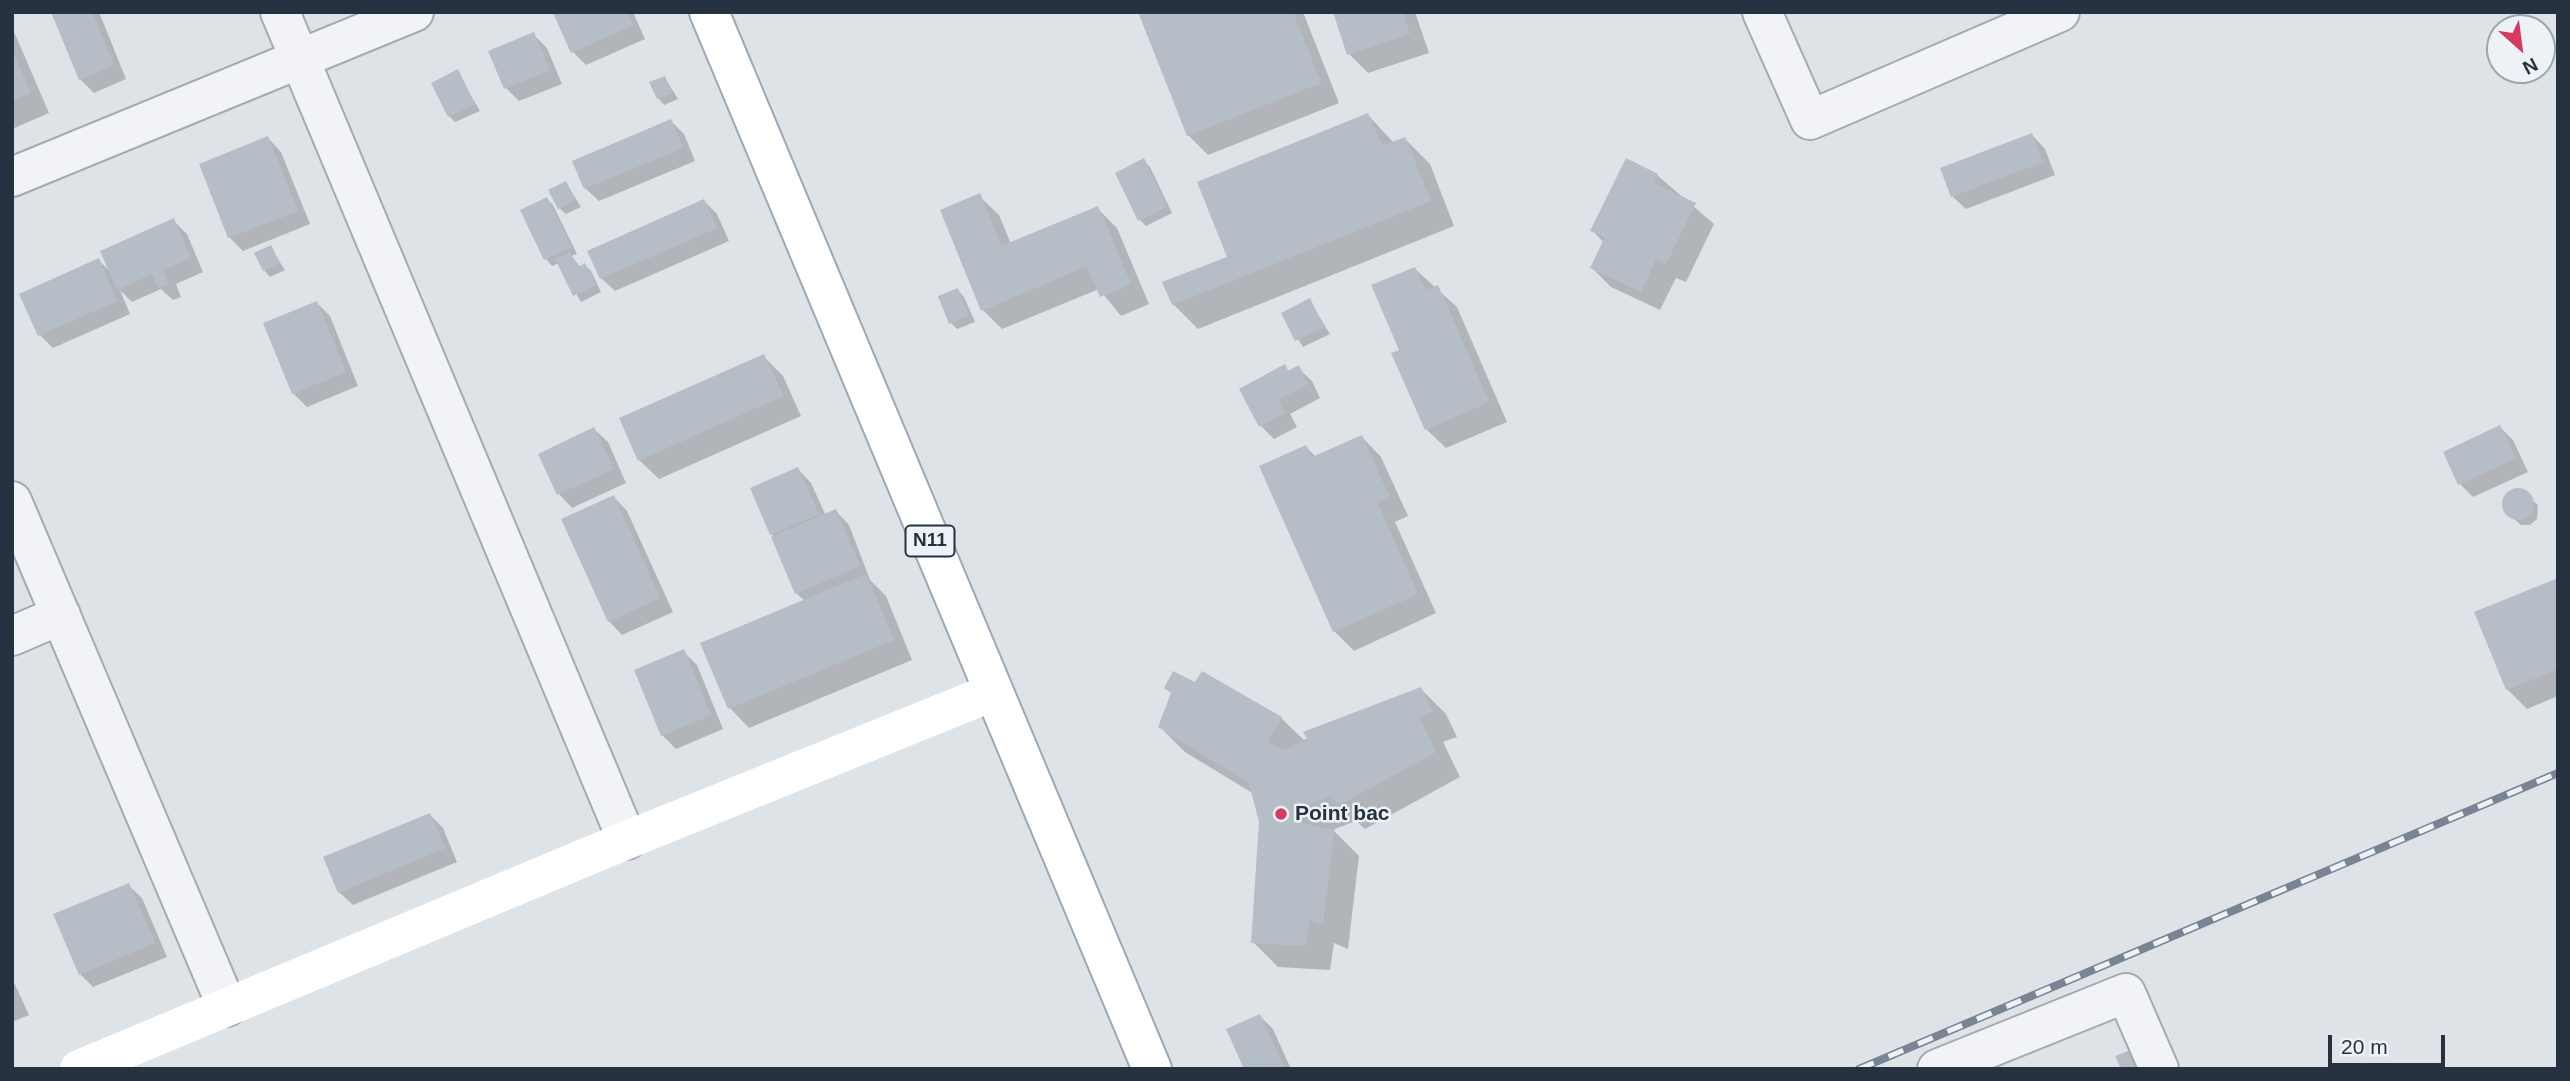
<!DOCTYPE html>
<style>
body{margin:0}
#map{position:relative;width:2570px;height:1081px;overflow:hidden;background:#dee3e8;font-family:Helvetica,sans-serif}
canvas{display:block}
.frame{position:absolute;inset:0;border:14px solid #263240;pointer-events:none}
.north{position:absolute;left:2486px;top:14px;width:70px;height:70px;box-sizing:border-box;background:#edf2f6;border:2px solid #9da5ad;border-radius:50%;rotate:152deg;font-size:19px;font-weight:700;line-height:28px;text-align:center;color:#263240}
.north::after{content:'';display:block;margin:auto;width:24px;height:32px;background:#d73960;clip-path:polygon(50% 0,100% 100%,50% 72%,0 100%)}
.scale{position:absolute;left:2328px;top:1035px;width:117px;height:32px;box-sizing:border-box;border:4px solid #263240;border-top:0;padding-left:9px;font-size:21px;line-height:24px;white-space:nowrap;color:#263240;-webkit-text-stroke:5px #edf2f6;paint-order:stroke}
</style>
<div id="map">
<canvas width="2570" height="1081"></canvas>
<div class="frame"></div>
<div class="north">N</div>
<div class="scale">20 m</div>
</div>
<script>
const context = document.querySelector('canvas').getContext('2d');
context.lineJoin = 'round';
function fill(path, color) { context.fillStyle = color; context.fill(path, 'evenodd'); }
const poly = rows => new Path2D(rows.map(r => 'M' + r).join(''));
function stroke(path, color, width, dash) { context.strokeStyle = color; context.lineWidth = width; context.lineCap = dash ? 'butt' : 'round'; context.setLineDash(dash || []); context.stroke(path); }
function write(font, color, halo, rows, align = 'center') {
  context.font = font + ' Helvetica,sans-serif'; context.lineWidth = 5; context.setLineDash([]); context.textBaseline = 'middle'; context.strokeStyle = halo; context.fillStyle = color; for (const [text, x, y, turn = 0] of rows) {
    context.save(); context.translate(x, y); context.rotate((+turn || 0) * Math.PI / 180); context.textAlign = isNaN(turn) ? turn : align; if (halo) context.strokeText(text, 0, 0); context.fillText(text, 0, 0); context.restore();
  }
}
const shadow = poly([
 [53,12,99,12,126,79,94,93,80,79],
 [560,12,633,12,645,39,586,65,573,52],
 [1140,12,1303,12,1339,103,1208,155,1188,135],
 [1335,12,1415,12,1429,53,1368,73,1349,54],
 [12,27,49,113,12,129],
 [533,34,547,48,562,84,519,101,506,88],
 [457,72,480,111,455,122,449,116],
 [665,78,678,99,664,105,658,98],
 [1368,115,1394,143,1405,139,1430,164,1454,226,1198,329,1173,304,1229,258],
 [671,121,684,134,695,161,599,201,585,188],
 [2032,135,2045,149,2055,175,1966,209,1952,196],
 [268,138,281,152,310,224,243,251,229,237],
 [1144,161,1150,167,1172,213,1146,226,1140,220],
 [1657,175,1714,224,1686,282,1676,278,1660,310,1611,287,1592,268,1604,243,1592,230],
 [566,183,581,207,566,214,559,208],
 [979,196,999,215,1011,244,1097,208,1117,228,1149,304,1121,316,1099,289,1002,329,983,310],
 [547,199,553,205,577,254,572,256,580,267,585,265,591,271,601,292,581,302,559,263,552,266,546,259,522,211],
 [704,201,717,214,729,241,615,291,601,278],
 [173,220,187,234,203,272,176,284,181,297,173,300,161,289,132,302,120,290,130,314,53,348,40,335,99,261,111,272],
 [270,247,285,270,270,277,264,270],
 [1415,269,1457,307,1507,422,1446,448,1426,429,1401,351],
 [958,290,964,297,975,322,957,329,951,323],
 [1309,300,1330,334,1303,347,1283,314],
 [317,303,330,316,358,386,307,407,293,393,265,324],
 [764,357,783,376,801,416,659,479,639,460],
 [1285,367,1290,372,1298,368,1312,381,1320,398,1290,414,1297,427,1274,439,1261,426],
 [2500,427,2513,440,2528,472,2473,497,2460,484],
 [594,429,608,442,626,483,572,508,559,494,541,455],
 [1362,437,1381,457,1408,516,1395,522,1436,613,1354,651,1334,631,1306,447,1316,457],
 [798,469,811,483,826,516,836,511,849,525,870,580,886,596,912,660,749,728,730,708,702,644,805,601,796,593,772,534],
 [2520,490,2538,505,2537,519,2530,525,2521,525,2506,512,2505,503,2512,492],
 [614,497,627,511,673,612,622,635,609,621],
 [2558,580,2558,696,2527,709,2507,689],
 [684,652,697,665,723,729,676,749,662,735],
 [1421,689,1446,714,1457,737,1443,742,1460,777,1365,829,1356,821,1335,829,1334,831,1359,856,1348,949,1334,943,1330,970,1278,967,1253,942,1261,822,1254,794,1185,752,1160,727,1281,718,1305,741],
 [430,815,443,828,457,862,353,905,339,892],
 [128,885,142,898,167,957,93,987,80,974],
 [12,978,29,1015,12,1022],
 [1260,1016,1273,1029,1291,1069,1246,1069]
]);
const building = poly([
 [51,12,92,12,114,65,79,80],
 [556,12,627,12,633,25,571,53,553,13],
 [1138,12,1293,12,1321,83,1187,136],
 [1333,12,1403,12,1410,34,1347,55],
 [534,32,550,70,504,89,488,51],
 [12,50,31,93,12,101],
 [458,69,475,104,448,117,431,83],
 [665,76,672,93,657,99,649,82],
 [1368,113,1382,146,1405,137,1431,201,1172,305,1162,282,1227,257,1197,182],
 [671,119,683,148,584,189,572,161],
 [2032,133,2043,162,1951,197,1940,168],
 [268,136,298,211,228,238,199,164],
 [1144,158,1167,207,1138,221,1115,173],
 [1626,158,1658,174,1654,183,1696,203,1666,264,1656,259,1641,292,1590,268,1605,237,1590,231],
 [566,181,576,200,558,209,548,190],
 [980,193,1001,246,1098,206,1131,284,1100,297,1087,266,981,311,940,210],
 [547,197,572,247,544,260,520,210],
 [704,199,717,228,600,279,587,251],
 [174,218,191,258,163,270,169,284,158,288,152,274,117,290,100,251],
 [271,245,280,263,263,271,254,253],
 [570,252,578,267,585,263,596,285,573,296,555,259],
 [99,258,117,301,38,336,19,294],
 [1415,267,1426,290,1438,285,1489,402,1425,430,1391,353,1399,350,1371,285],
 [958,288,969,315,949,324,938,296],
 [1310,298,1324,327,1295,341,1281,313],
 [317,301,346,372,292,394,263,323],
 [764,354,783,396,638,461,619,418],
 [1285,364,1288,371,1299,365,1308,384,1278,400,1285,413,1259,427,1239,389],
 [2500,425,2516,458,2458,485,2443,452],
 [594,427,614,469,557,495,538,454],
 [1362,435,1389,496,1377,502,1418,594,1333,632,1259,466,1306,445,1312,457],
 [798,467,819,514,770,535,750,488],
 '2502 504a16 16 0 1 1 32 0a16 16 0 1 1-32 0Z',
 [614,495,660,598,608,622,561,519],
 [836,509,860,566,795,594,771,537],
 [866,574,894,640,728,709,700,643],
 [2558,578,2558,669,2506,690,2474,612],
 [684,649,711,715,661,736,634,670],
 [1173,671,1195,682,1202,671,1282,717,1268,742,1284,751,1307,738,1303,732,1421,687,1433,712,1419,717,1436,752,1339,805,1330,796,1310,804,1301,823,1334,830,1323,925,1310,920,1305,946,1251,943,1259,822,1249,783,1158,727,1171,693,1164,688],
 [430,813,445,848,338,893,323,857],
 [129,883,155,943,79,975,53,914],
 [1260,1014,1285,1069,1244,1069,1226,1029],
 [2136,1048,2145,1069,2121,1069,2115,1056]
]);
const street = poly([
 [280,12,627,840],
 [1762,12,1810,120,2060,12],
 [12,177,414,12],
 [12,501,227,1007],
 [12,636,61,615],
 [1937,1069,2126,993,2159,1069]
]);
const secondary = poly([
 [79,1069,627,840,993,692]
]);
const primary = poly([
 [709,12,1152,1069]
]);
const rail = poly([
 [1859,1069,2558,773]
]);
const markers = [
 [1281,814,7,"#d73960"]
];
const shields = [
 [930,541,49]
];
const shieldNames = [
 ["N11",930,541]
];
const poiNames = [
 ["Point bac",1295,814]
];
fill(shadow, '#0003');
fill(building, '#b5bdc6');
stroke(street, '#a3aab2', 42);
stroke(primary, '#9ca8b5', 42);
stroke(street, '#f1f3f7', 38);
stroke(secondary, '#fff', 38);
stroke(primary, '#fff', 38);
stroke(rail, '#768493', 8);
stroke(rail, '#edf2f6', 5, [16]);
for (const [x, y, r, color] of markers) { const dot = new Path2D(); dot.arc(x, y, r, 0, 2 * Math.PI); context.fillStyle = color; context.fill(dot); stroke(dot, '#edf2f6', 2.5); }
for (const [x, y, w] of shields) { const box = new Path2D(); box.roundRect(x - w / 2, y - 15.5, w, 31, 5); context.fillStyle = '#edf2f6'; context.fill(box); stroke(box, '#263240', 2); }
write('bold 19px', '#263240', null, shieldNames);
write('bold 21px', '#263240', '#edf2f6', poiNames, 'left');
</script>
